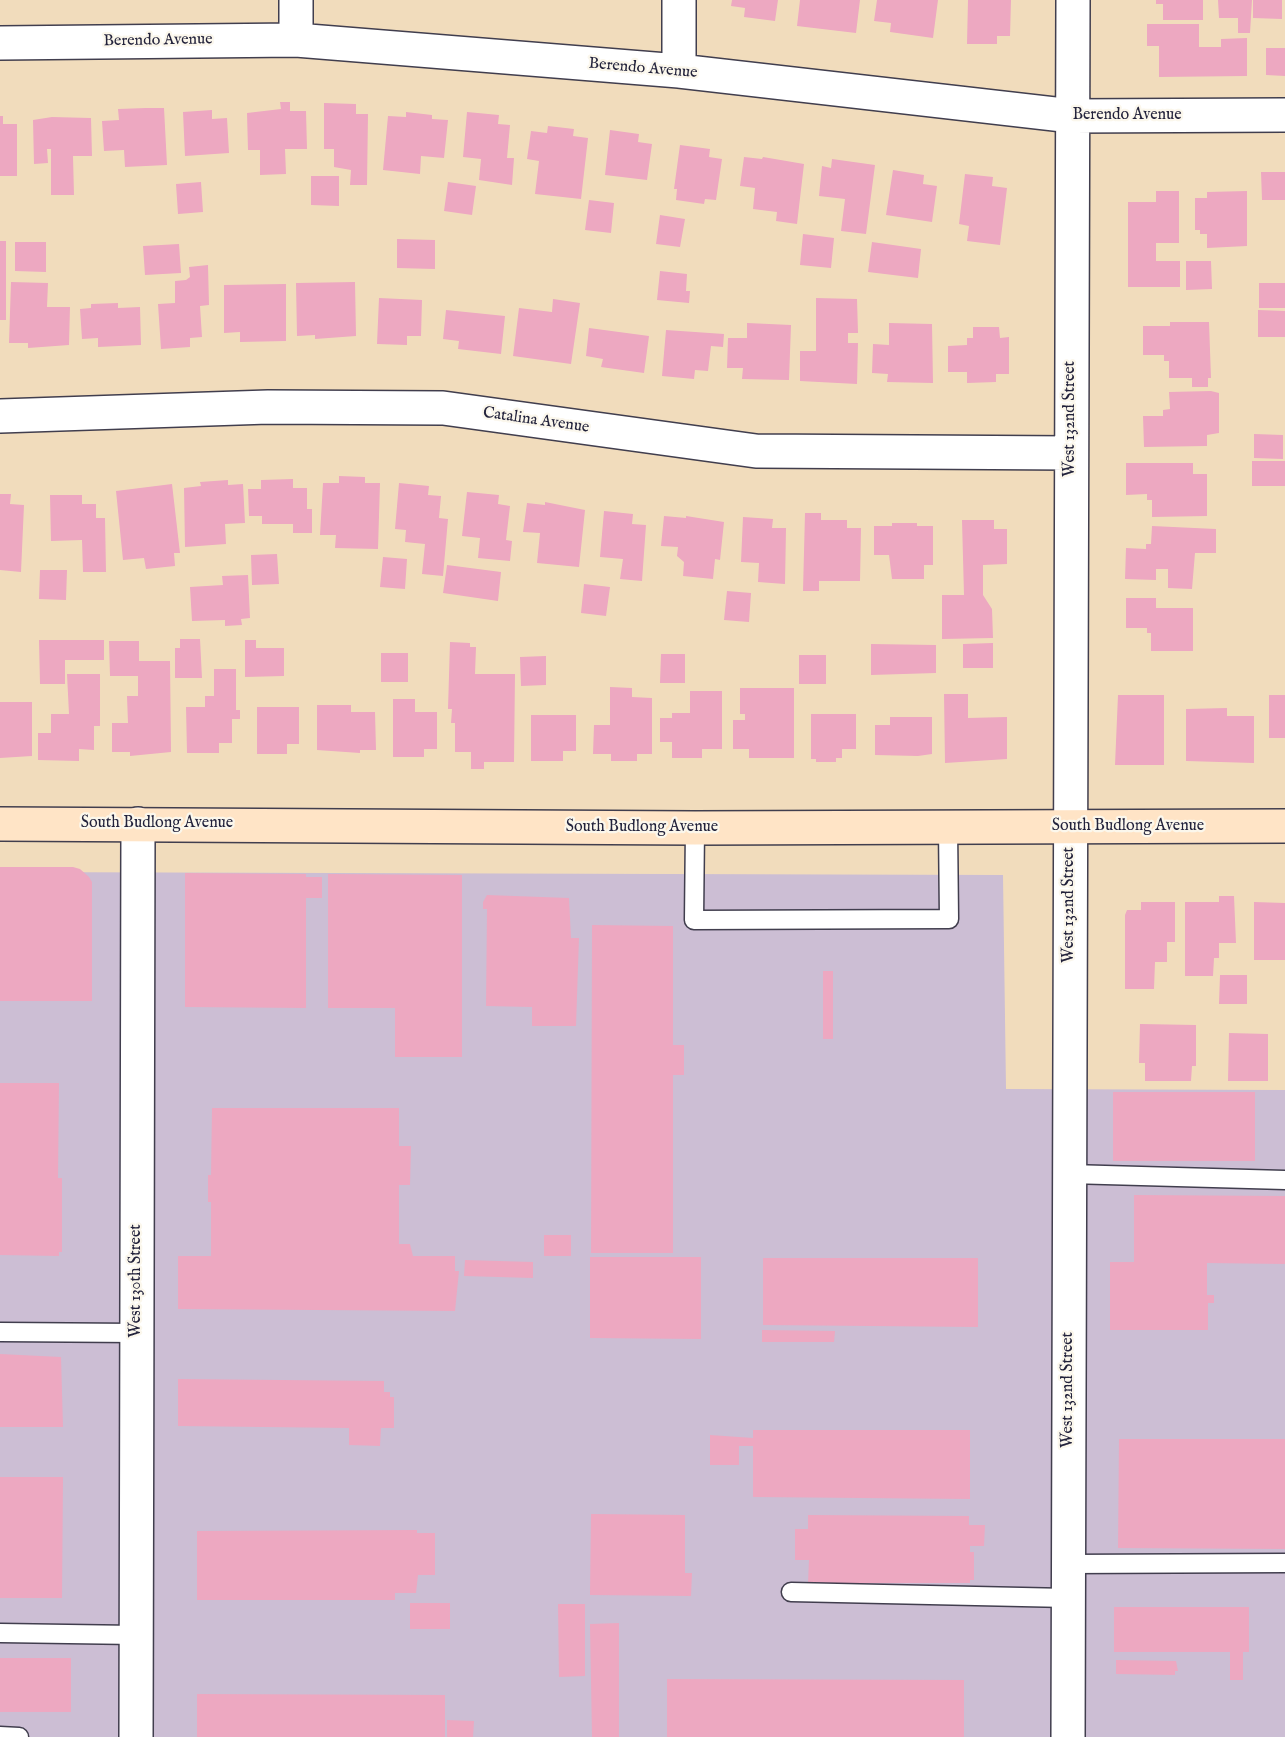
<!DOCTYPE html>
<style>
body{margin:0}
canvas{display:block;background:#f1dcbc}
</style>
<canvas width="1285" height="1737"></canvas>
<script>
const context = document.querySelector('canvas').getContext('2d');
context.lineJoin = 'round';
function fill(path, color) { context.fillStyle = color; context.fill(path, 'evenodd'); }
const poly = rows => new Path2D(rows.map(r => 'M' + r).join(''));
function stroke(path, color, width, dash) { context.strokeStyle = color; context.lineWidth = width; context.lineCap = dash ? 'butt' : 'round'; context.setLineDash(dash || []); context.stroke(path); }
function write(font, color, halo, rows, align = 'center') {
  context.font = font + ' "IM FELL English",serif'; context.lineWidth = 4.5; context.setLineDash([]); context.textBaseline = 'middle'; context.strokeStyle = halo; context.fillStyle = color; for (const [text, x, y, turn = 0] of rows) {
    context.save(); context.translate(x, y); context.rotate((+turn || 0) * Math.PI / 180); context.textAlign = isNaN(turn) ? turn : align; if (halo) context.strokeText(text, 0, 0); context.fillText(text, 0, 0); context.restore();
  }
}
const industrial = poly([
 [0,872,1003,875,1006,1089,1285,1090,1285,1737,0,1737]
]);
const building = poly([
 [732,0,778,0,775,21,744,17,745,8,731,6],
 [800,0,860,0,856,33,797,26],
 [877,0,938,0,933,38,890,32,891,23,874,21],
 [968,0,1011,0,1010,36,997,36,997,44,967,44],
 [1156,0,1203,0,1203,20,1163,20,1163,4,1156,4],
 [1218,0,1252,0,1250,33,1238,33,1238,18,1219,18],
 [1253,0,1282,0,1282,19,1253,18],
 [1147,24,1199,24,1199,47,1221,47,1221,39,1247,38,1247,76,1159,77,1159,46,1147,46],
 [1266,48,1285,48,1285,76,1266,75],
 [280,102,290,102,290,111,306,111,307,149,285,149,286,174,260,175,260,150,248,150,247,113,281,109],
 [324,103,356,104,356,114,368,114,367,185,350,185,351,170,334,167,334,149,324,149],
 [146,108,164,108,167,165,125,167,124,150,104,151,102,121,119,120,118,109],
 [212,110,212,119,227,118,229,153,185,156,183,112],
 [406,112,432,115,432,119,448,120,444,158,421,156,420,174,383,170,388,116,406,117],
 [467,112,499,115,498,124,510,125,507,158,514,158,512,185,479,180,481,159,463,157],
 [0,116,3,116,3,124,17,124,17,176,0,176],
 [52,117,91,118,92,156,73,156,74,195,51,195,51,149,47,149,48,163,34,164,33,120],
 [548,126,574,129,573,136,588,138,581,199,535,194,539,161,527,159,531,131,547,133],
 [610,130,639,134,638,142,652,144,647,180,605,175],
 [680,145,710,149,709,157,722,159,716,200,705,199,704,204,676,200,677,189,674,189],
 [744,157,762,159,763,157,804,164,797,224,776,221,777,212,753,209,755,188,740,186],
 [832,159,875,165,866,234,841,231,845,199,819,196,822,166,831,168],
 [893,170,924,175,923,184,937,186,932,222,886,215],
 [1261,172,1285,172,1285,200,1262,200],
 [965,174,993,177,992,186,1007,188,1000,245,967,241,969,226,959,224],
 [311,176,339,176,339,206,311,205],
 [201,182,203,212,178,214,176,184],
 [448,182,476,186,472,215,444,211],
 [1156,191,1179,191,1179,243,1156,243,1156,261,1180,261,1180,287,1128,287,1128,202,1156,202],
 [1247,191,1247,246,1207,248,1207,234,1200,234,1200,230,1195,230,1195,198,1207,198,1207,192],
 [589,200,614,203,611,233,585,230],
 [660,215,685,219,680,247,656,244],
 [803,234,834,238,831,268,800,265],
 [397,239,435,240,435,269,397,268],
 [0,241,6,241,6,320,0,320],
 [15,242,46,242,46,272,15,271],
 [872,242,921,249,918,278,868,272],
 [179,244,181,273,145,275,143,246],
 [1186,261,1211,261,1212,289,1186,290],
 [208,265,209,305,200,306,202,337,190,338,190,347,161,349,158,304,175,303,175,281,186,280,190,277,189,267],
 [660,271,687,274,686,291,690,291,689,303,657,300],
 [11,282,48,283,47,307,70,307,69,345,28,348,28,343,9,343],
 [355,282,356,336,315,339,315,335,297,336,296,283],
 [1259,283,1285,283,1285,308,1259,308],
 [286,284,286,341,240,342,240,332,224,333,224,285],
 [379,298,422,300,421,336,407,336,407,345,377,344],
 [816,298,857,299,858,333,848,333,848,343,858,343,857,384,800,381,800,351,816,351],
 [553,299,580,303,571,364,513,356,519,308,552,312],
 [118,303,118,308,140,307,141,345,98,347,98,338,82,339,80,309,91,308,91,304],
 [446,310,505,316,501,354,458,349,459,341,443,339],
 [1258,310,1285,311,1285,337,1258,337],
 [1170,322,1209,322,1211,378,1208,378,1208,387,1192,387,1192,378,1169,378,1169,361,1164,361,1164,355,1143,355,1143,326,1170,326],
 [747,323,791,325,789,380,742,379,743,368,727,368,728,338,747,338],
 [889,323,932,324,933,383,887,382,888,374,872,373,873,344,889,345],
 [973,327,999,327,1000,338,1009,337,1009,374,996,374,996,382,967,383,967,372,948,372,948,346,967,345,967,338,973,338],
 [589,328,649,336,644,373,601,367,603,359,586,356],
 [666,330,724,334,723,347,711,346,708,371,695,370,694,379,662,376],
 [1211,391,1219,393,1219,433,1207,435,1207,446,1144,447,1143,416,1163,416,1163,410,1170,409,1169,392],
 [1254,434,1283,435,1283,459,1254,458],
 [1252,461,1285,461,1285,486,1252,486],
 [1126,463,1193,463,1193,474,1207,474,1207,516,1152,517,1152,500,1147,500,1147,494,1126,495],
 [339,476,365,477,365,483,380,483,378,549,335,548,336,535,320,535,323,483,339,483],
 [293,479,293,488,307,488,307,509,312,509,312,533,293,533,293,524,262,524,262,516,249,516,248,489,261,489,261,480],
 [228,480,228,485,243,484,245,523,225,524,226,544,185,547,184,488,201,486,200,482],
 [399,483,429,486,428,495,441,496,439,518,448,519,443,576,422,574,425,544,405,542,406,530,395,529],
 [172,484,180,553,174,553,175,566,146,569,144,558,123,560,116,491],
 [467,492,499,495,498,504,510,506,506,540,512,541,510,561,478,558,480,538,462,536],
 [0,494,11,494,10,504,24,505,21,572,0,570],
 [50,495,82,495,82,504,96,504,96,518,105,518,106,572,83,572,82,540,51,541],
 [545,502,585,510,579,567,537,563,540,533,523,532,527,503,545,505],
 [604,511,633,514,632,524,646,525,642,581,620,579,623,559,600,557],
 [805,513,821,513,821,520,847,520,847,528,861,528,860,581,819,581,819,591,803,591],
 [664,516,686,518,686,516,724,522,720,560,715,559,713,579,683,576,684,562,677,556,678,547,661,546],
 [743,517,773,519,772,528,786,528,785,584,758,582,759,563,741,562],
 [962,520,994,520,994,529,1007,529,1007,564,983,565,983,595,992,609,993,638,942,639,942,595,964,595],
 [892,523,917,523,917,526,933,526,933,565,924,565,924,579,892,579,889,555,874,555,874,526,892,526],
 [1152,526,1216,529,1216,553,1195,553,1192,589,1168,588,1168,569,1156,569,1156,580,1125,579,1126,548,1146,549,1146,544,1151,544],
 [277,554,279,584,252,585,251,555],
 [383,557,407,559,405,589,380,587],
 [447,565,501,572,498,601,443,593],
 [40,570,67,570,66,600,39,599],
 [248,575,250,618,241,619,242,625,225,626,225,620,192,621,190,587,223,585,222,576],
 [584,584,610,587,606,616,581,613],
 [727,591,751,593,749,622,724,620],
 [1126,598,1156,598,1156,608,1193,608,1193,651,1151,651,1151,633,1147,633,1147,628,1126,628],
 [180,639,200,639,202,678,175,678,175,648,180,648],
 [39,640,104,640,104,660,65,660,65,684,40,684],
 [245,640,256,640,256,648,284,648,284,676,245,677],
 [109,641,139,641,139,661,170,661,171,752,130,756,130,752,112,752,112,723,128,723,127,696,138,696,138,676,110,676],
 [450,642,470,643,470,647,476,647,475,674,515,674,514,762,484,762,484,769,471,769,471,752,455,752,455,723,451,723,452,709,448,709],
 [993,643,993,668,963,668,963,644],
 [871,644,936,645,936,673,871,675],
 [381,653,408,653,408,682,381,682],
 [661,654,685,654,685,683,660,683],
 [799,655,826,655,826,684,799,684],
 [546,656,546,685,521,686,520,657],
 [214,669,236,669,236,710,240,710,240,719,232,719,232,743,219,743,219,753,187,753,186,707,205,707,205,696,214,696],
 [67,674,100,674,100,726,94,726,94,750,79,749,79,761,38,760,38,733,51,733,51,714,69,714],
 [610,687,632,688,632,697,652,698,652,754,637,754,637,761,611,761,611,754,593,754,594,725,610,725],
 [740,688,794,688,794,758,749,758,749,749,733,749,733,720,745,720,745,714,740,714],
 [690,691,722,691,722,749,702,749,702,758,672,758,672,742,660,742,660,718,672,718,672,713,690,713],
 [944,694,968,694,968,718,1007,717,1007,759,945,763],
 [1118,695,1164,695,1164,765,1115,765],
 [1269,695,1285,695,1285,738,1269,738],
 [393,699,415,699,415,712,437,712,437,749,424,749,424,757,393,757],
 [0,702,32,702,32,756,0,758],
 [317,705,351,705,351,712,375,712,376,750,360,750,360,753,317,750],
 [257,707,299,707,299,744,287,744,287,754,257,754],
 [1227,708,1227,716,1254,716,1254,763,1186,761,1186,709],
 [811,714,856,714,856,749,842,749,842,758,836,758,836,762,816,762,816,759,811,759],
 [531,715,576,715,576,751,563,751,563,761,531,761],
 [890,717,932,717,932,754,918,756,875,755,875,725,890,725],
 [0,867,73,867,80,869,89,877,92,882,92,1001,0,1001],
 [185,873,306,874,306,877,322,877,322,898,306,898,306,1008,185,1007],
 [328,874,462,875,462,1057,395,1057,395,1008,328,1008],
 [487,895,569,898,571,938,579,938,576,1026,532,1026,532,1007,486,1006,487,909,483,909,483,902],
 [1219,896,1234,896,1236,943,1219,943,1219,958,1214,958,1213,976,1185,976,1185,902,1219,902],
 [1141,902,1175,902,1175,942,1167,942,1167,962,1155,962,1154,989,1125,989,1125,915,1127,910,1141,910],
 [1254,902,1285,903,1285,960,1254,960],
 [592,925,673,926,673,1045,684,1045,684,1075,673,1075,673,1253,591,1253],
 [823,971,833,971,833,1039,823,1039],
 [1220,975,1247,975,1247,1004,1219,1004],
 [1140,1024,1196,1025,1196,1066,1192,1066,1191,1081,1145,1081,1145,1063,1139,1063],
 [1229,1033,1268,1034,1268,1081,1228,1081],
 [0,1083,59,1083,58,1178,62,1178,62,1252,59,1252,59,1256,0,1255],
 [1113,1092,1255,1092,1255,1161,1113,1161],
 [212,1108,399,1108,399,1146,411,1146,410,1185,399,1185,399,1244,410,1244,413,1256,455,1256,455,1271,459,1271,455,1311,178,1309,178,1256,211,1256,211,1202,208,1202,208,1175,211,1175],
 [1134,1195,1285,1196,1285,1264,1207,1263,1207,1295,1214,1295,1214,1303,1208,1303,1208,1330,1110,1330,1110,1262,1134,1262],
 [544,1235,571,1235,571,1256,544,1256],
 [590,1257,701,1257,701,1339,590,1338],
 [763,1258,978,1258,978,1327,763,1325],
 [465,1260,533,1262,533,1278,464,1276],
 [762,1330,835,1331,834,1342,762,1342],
 [0,1354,61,1357,63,1427,0,1427],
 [178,1379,384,1381,384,1392,390,1392,390,1397,394,1397,394,1428,381,1428,380,1446,349,1445,349,1428,178,1426],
 [753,1430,970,1430,970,1499,753,1497,753,1446,739,1446,739,1465,710,1465,710,1435,753,1438],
 [1119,1439,1285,1439,1285,1549,1118,1548],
 [0,1477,63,1477,62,1598,0,1598],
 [591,1514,685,1515,685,1573,692,1573,691,1596,590,1595],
 [808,1515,969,1516,969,1525,985,1525,984,1546,970,1546,970,1552,974,1552,974,1580,970,1580,970,1583,808,1583,809,1560,795,1560,795,1529,808,1529],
 [417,1530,417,1533,435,1533,435,1575,418,1575,416,1593,395,1593,395,1600,197,1600,197,1531],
 [410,1603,450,1603,450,1629,410,1629],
 [558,1604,585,1604,585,1676,559,1677],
 [1114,1607,1249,1607,1249,1652,1243,1652,1243,1680,1230,1680,1230,1652,1114,1652],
 [619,1623,619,1737,592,1737,590,1624],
 [0,1658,71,1658,71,1712,0,1712],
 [1116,1660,1176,1661,1178,1671,1175,1671,1175,1675,1116,1674],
 [667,1679,964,1680,964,1737,667,1737],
 [197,1694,445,1695,445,1737,197,1737],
 [447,1720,474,1721,473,1737,447,1737]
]);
const lane = poly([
 [695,828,694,920,949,919,948,827],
 [1069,1174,1285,1180],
 [0,1332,137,1333],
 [1068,1564,1285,1563],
 [791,1592,1068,1598],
 [0,1633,136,1635],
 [0,1736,19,1737]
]);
const street = poly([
 [296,40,296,0],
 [0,43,296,40,679,71,1072,116,1285,115],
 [679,71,679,0],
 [0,416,268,407,443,408,756,451,1071,453],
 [136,1737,138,824],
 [1068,1737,1073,0]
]);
const secondary = poly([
 [0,824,695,828,1285,826]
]);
const streetNames = [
 ["Berendo Avenue",158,41,-1],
 ["Berendo Avenue",643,69,5],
 ["Berendo Avenue",1127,116],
 ["West 132nd Street",1071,419,-90],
 ["Catalina Avenue",536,421,8],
 ["South Budlong Avenue",157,824],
 ["South Budlong Avenue",1128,827],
 ["South Budlong Avenue",642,828],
 ["West 132nd Street",1070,905,-90],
 ["West 130th Street",137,1281,-90],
 ["West 132nd Street",1069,1390,-90]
];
fill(industrial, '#ccbed4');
fill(building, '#eda8c1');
stroke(lane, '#413e4e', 21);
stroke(street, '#413e4e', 36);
stroke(secondary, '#413e4e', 36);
stroke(lane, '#fff', 18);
stroke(street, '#fff', 33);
stroke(secondary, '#ffe4c6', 33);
write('16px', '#22223b', '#fbf7ec', streetNames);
</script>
